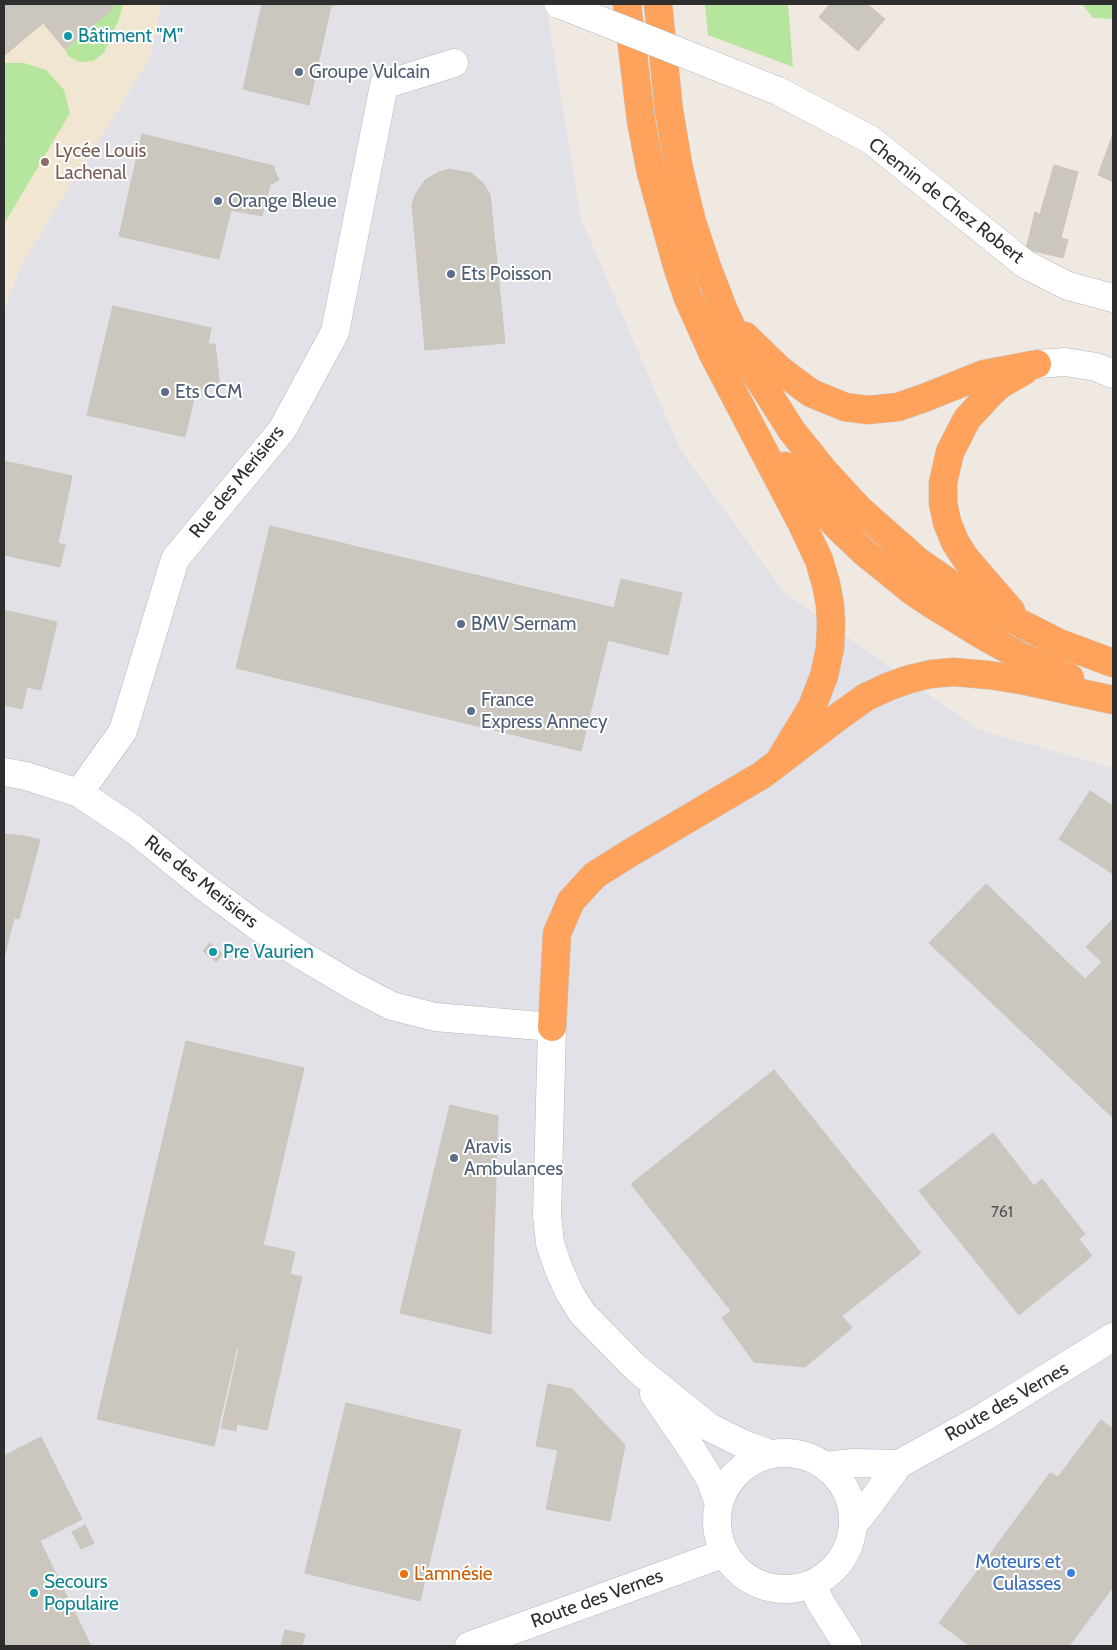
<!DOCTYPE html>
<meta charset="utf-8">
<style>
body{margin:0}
#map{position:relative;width:1117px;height:1650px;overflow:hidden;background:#efe9e1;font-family:Cabin,sans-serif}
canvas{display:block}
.frame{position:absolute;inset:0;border:5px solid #2e2e2e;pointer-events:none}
</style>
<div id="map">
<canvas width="1117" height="1650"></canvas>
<div class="frame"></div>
</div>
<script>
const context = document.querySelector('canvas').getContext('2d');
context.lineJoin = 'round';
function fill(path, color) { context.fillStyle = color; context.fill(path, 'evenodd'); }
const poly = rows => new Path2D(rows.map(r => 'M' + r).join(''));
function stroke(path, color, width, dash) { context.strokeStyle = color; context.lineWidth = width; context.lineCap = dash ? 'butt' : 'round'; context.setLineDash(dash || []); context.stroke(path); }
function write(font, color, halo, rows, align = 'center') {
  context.font = font + ' Cabin,sans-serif'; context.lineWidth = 4; context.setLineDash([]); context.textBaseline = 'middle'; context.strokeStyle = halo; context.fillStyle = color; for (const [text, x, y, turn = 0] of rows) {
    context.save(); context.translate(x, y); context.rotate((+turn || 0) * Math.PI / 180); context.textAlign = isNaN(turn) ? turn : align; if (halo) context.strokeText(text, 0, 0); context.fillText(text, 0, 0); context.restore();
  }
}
const industrial = poly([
 [161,4,546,4,581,219,680,449,784,592,979,730,1113,768,1113,1646,4,1646,4,312,21,265,149,60]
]);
const education = poly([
 [4,4,161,4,149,60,21,265,4,312]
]);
const green = poly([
 [110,4,123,4,119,19,104,53,93,61,79,62,68,56,65,49,113,9],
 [705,4,788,4,793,67,708,35],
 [1082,4,1113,4,1113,19,1093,18],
 [4,63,24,63,46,70,64,90,70,113,4,224,4,141,6,139,4,136]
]);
const building = poly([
 [4,4,110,4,114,8,65,49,43,23,4,56,4,4],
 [262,4,341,4,331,6,309,105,243,89,262,4],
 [830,4,867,4,885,19,858,51,819,17,830,4],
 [142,134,274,166,274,169,279,180,270,185,262,216,231,210,219,259,119,236,142,134],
 [1113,134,1113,182,1098,175,1113,134],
 [1054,165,1078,172,1061,238,1068,240,1063,258,1026,249,1035,212,1040,214,1054,165],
 [449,169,471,173,482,182,490,194,505,343,425,350,412,205,415,195,425,180,439,172,449,169],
 [113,306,211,328,208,344,215,344,220,387,196,390,185,437,87,415,113,306],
 [4,461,72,476,58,543,65,545,60,567,4,555,4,461],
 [270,526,614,608,621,579,682,593,668,655,608,640,581,751,236,668,270,526],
 [4,610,57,622,41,690,27,687,22,709,4,705,4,610],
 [1090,791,1113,806,1113,874,1059,839,1090,791],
 [4,834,24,836,40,840,19,919,14,918,4,958,4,834],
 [986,884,1085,979,1102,962,1086,947,1113,919,1113,1118,929,943,986,884],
 [210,943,223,954,216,962,203,951,210,943],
 [186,1041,304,1068,263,1245,295,1252,290,1274,302,1277,267,1430,223,1421,239,1348,237,1347,214,1446,97,1419,186,1041],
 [774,1070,921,1253,842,1316,852,1328,805,1367,754,1362,722,1318,731,1311,631,1184,774,1070],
 [450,1105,498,1116,491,1334,400,1313,450,1105],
 [993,1133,1034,1186,1042,1179,1085,1234,1079,1239,1092,1256,1019,1315,919,1191,993,1133],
 [548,1384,572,1389,625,1445,610,1521,546,1509,558,1450,536,1446,548,1384],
 [346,1403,461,1430,420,1601,305,1573,346,1403],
 [1101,1420,1113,1429,1113,1587,1069,1646,970,1646,939,1623,1050,1473,1058,1477,1101,1420],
 [223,1421,237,1424,236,1431,221,1428,223,1421],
 [41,1437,82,1519,40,1541,91,1646,4,1646,4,1456,41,1437],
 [85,1525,94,1543,81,1549,72,1532,85,1525],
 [285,1630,305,1634,302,1646,281,1646,285,1630]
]);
const street = poly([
 [778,91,871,140,1025,264,1068,286,1113,298],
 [1037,364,1065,362,1096,367,1113,374],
 [4,772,26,776,79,793,133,829,202,885,256,925,301,955,355,987,392,1006,435,1017,552,1027,547,1216,550,1243,558,1267,569,1292,582,1313,636,1368,709,1427,743,1444,770,1454],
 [79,793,123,731,175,559,282,430,335,332,384,85,454,63],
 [654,1394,689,1445,710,1479,719,1503],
 [825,1466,853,1463,899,1464],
 [853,1525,869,1505,899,1464,984,1417,1113,1337]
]);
const secondary = poly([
 '717 1521a68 68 0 1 1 136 0a68 68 0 1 1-136 0Z',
 [811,1584,822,1605,848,1646],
 [469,1646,725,1553]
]);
const highway = poly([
 [627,4,641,121,651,173,678,269,688,298,713,354,802,524,819,560,826,584,830,605,831,624,830,648,824,676,812,707,780,760],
 [658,4,669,111,679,169,692,222,707,267,724,311,748,362,792,431,825,472,859,509,919,562,955,587,996,611,1059,643,1113,663],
 [745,336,780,370,811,393,845,407,868,410,898,407,924,398,984,374,1037,364],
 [785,466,818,506,841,530,864,552,912,591,933,605,982,635,1020,656,1070,678],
 [1011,611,966,559,955,542,947,522,943,503,943,483,950,452,967,419,990,394,1001,384,1024,371],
 [552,1027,557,933,571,901,595,875,630,853,762,775,838,717,866,697,890,686,910,679,931,674,953,672,989,675,1026,681,1113,700]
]);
const streetBridge = poly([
 [559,4,778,91]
]);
const markers = [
 [68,36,5,"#0f9aa8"],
 [299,72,5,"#5c6f8a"],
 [45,162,5,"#8d6e63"],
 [218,201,5,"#5c6f8a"],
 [451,274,5,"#5c6f8a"],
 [165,392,5,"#5c6f8a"],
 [461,624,5,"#5c6f8a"],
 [471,711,5,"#5c6f8a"],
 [213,952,5,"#0f9aa8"],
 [454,1158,5,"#5c6f8a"],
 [1071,1573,5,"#3f7fe0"],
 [404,1574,5,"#e8710a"],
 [34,1593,5,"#0f9aa8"]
];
const numberNames = [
 ["761",1002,1212]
];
const cultureNames = [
 ["Bâtiment \"M\"",78,36],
 ["Pre Vaurien",223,952],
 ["Secours",44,1582],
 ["Populaire",44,1604]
];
const serviceNames = [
 ["Groupe Vulcain",309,72],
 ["Orange Bleue",228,201],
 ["Ets Poisson",461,274],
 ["Ets CCM",175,392],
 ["BMV Sernam",471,624],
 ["France",481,700],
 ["Express Annecy",481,722],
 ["Aravis",464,1147],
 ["Ambulances",464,1169]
];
const educationNames = [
 ["Lycée Louis",55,151],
 ["Lachenal",55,173]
];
const streetNames = [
 ["Chemin de Chez Robert",946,201,38],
 ["Rue des Merisiers",237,482,-51],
 ["Rue des Merisiers",201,882,38],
 ["Route des Vernes",1007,1402,-30],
 ["Route des Vernes",597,1599,-20]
];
const shopNames = [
 ["Moteurs et",1061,1562],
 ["Culasses",1061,1584]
];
const foodNames = [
 ["L'amnésie",414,1574]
];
fill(industrial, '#e3e1e8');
fill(education, '#f0e6d1');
fill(green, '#b6e59e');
fill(building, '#cbc7bf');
stroke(building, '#cbc5ba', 1);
stroke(street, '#b4b7c1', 29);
stroke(secondary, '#b4b7c1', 29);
stroke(highway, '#c9c9c9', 29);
stroke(street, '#fff', 28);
stroke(secondary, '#fff', 28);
stroke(highway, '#ffa35c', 28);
stroke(streetBridge, '#b4b7c1', 29, []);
stroke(streetBridge, '#fff', 28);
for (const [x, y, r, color] of markers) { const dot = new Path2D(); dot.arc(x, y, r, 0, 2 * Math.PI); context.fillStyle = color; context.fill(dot); stroke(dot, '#fff', 2); }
write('16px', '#555452', null, numberNames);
write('19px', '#0d838f', '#fff', cultureNames, 'left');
write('19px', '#4e5e75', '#fff', serviceNames, 'left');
write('19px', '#785e54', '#fff', educationNames, 'left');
write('19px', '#2e2e2e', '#fff', streetNames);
write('19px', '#366cbe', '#fff', shopNames, 'right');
write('19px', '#c56008', '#fff', foodNames, 'left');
</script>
